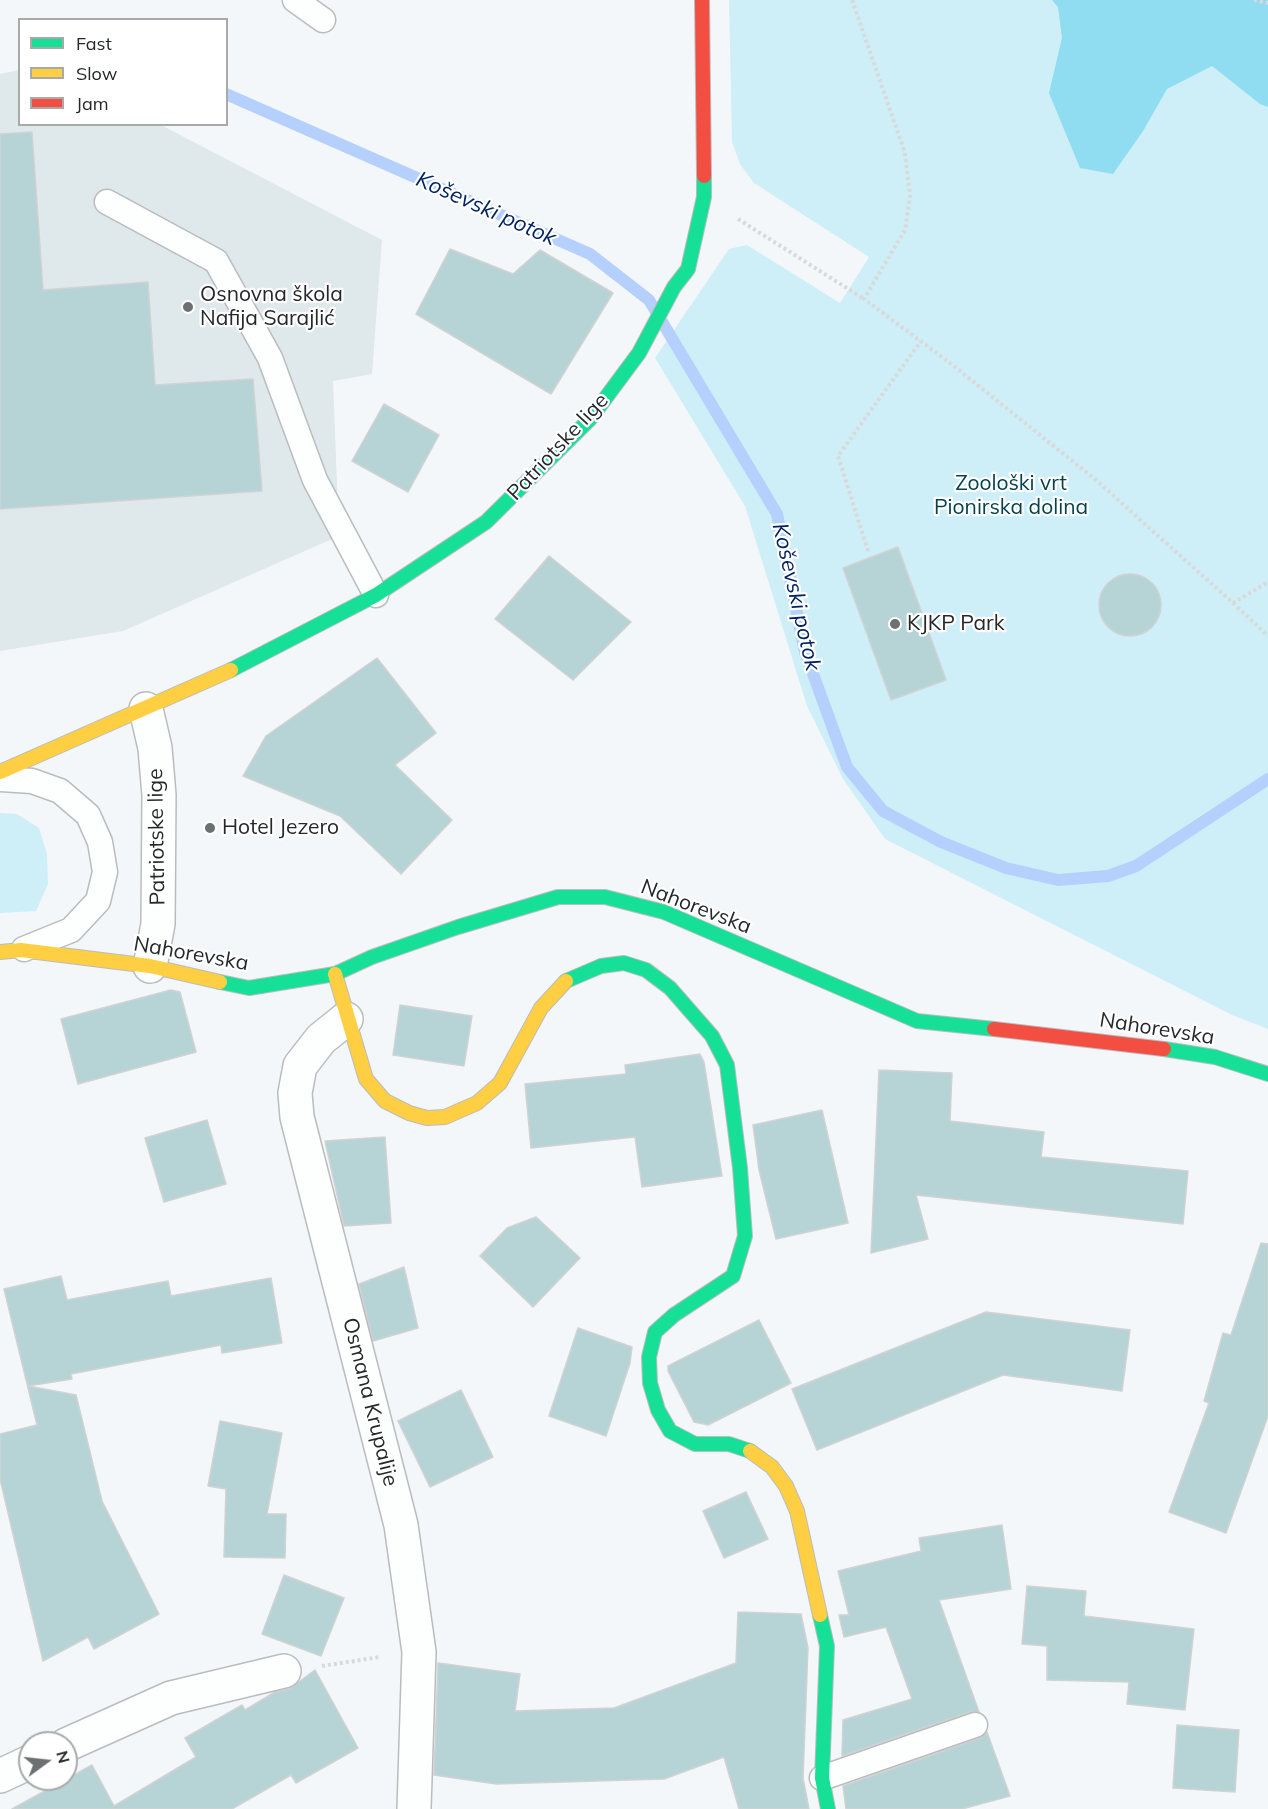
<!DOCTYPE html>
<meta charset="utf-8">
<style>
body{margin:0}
#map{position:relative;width:1268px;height:1809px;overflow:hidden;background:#f4f7f9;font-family:Mulish,sans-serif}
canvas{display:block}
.legend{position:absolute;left:18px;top:18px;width:210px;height:108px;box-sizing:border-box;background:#fff;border:2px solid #a8a9a9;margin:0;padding:8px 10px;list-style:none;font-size:18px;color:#252728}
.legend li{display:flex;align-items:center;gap:12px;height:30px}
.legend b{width:30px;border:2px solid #a8a9a9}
.north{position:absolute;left:18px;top:1731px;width:60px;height:60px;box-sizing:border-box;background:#fff;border:2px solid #a8a9a9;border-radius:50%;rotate:75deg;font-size:16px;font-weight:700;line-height:24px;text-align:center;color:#252728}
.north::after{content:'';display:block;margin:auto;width:21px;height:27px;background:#6d7071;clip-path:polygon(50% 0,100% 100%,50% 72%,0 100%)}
</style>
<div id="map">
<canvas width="1268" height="1809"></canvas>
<ul class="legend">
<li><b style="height:8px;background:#16e098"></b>Fast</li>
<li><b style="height:8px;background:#ffcf43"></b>Slow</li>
<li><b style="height:8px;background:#f24e42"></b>Jam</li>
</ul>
<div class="north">N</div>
</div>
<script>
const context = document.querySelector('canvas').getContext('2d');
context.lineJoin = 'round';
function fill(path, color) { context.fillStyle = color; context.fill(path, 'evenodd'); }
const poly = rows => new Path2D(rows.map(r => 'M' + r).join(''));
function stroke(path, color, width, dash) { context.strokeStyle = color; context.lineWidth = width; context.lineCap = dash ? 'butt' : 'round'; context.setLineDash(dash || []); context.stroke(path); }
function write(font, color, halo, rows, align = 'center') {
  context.font = font + ' Mulish,sans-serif'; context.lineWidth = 4.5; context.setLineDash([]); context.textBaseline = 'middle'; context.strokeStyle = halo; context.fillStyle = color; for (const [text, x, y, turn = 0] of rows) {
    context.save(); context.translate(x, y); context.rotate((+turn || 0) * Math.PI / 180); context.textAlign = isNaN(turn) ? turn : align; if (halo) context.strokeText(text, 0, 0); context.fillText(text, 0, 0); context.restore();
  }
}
const built = poly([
 [19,70,20,124,161,125,382,240,372,374,333,381,339,536,123,631,0,651,0,74]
]);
const green = poly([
 [729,0,1268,0,1268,1029,1232,1015,885,839,843,779,807,706,745,506,655,358,729,249,747,245,840,303,869,257,754,183,740,164,732,142],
 [0,813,17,814,39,828,47,854,48,884,36,911,0,913]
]);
const forest = poly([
 [1052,0,1268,0,1268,107,1260,104,1212,66,1167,89,1143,131,1113,174,1080,168,1049,93,1062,38,1058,7]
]);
const stream = poly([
 [226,94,590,254,649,300,777,514,805,652,847,767,883,811,941,842,1006,868,1058,880,1108,876,1136,866,1268,779]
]);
const building = poly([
 [32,132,43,290,148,282,155,385,253,379,262,491,0,509,0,134,32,132],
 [450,249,513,274,540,250,613,293,551,394,416,314,450,249],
 [384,404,439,435,408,492,352,461,384,404],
 [898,547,946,680,891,700,843,568,898,547],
 [549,556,631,622,573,680,495,619,549,556],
 '1099 605a31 31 0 1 1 62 0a31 31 0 1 1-62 0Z',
 [377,658,436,733,395,765,452,820,401,874,340,816,243,776,266,736,377,658],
 [171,990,180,992,196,1052,78,1084,61,1019,171,990],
 [400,1005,472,1016,464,1066,393,1055,400,1005],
 [700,1054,704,1062,722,1176,642,1187,635,1137,531,1148,525,1084,626,1074,625,1065,700,1054],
 [879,1070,952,1073,950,1121,1044,1132,1041,1157,1188,1171,1183,1224,916,1195,928,1239,871,1253,879,1070],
 [822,1110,848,1223,776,1239,759,1170,753,1125,822,1110],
 [207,1120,226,1184,164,1202,145,1138,207,1120],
 [385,1137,391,1223,344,1226,325,1141,385,1137],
 [536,1217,580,1258,533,1307,480,1256,507,1228,536,1217],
 [1261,1243,1268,1244,1268,1416,1226,1533,1169,1512,1209,1403,1204,1401,1223,1333,1231,1335,1261,1243],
 [404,1267,418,1328,373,1341,359,1284,404,1267],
 [61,1276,67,1300,168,1281,171,1296,271,1278,282,1343,222,1353,221,1345,71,1374,72,1379,28,1386,76,1395,102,1501,159,1614,94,1649,88,1637,43,1661,0,1479,0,1434,37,1425,4,1289,61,1276],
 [986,1312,1130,1330,1122,1391,1003,1375,817,1450,792,1389,986,1312],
 [759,1320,791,1383,708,1425,694,1422,668,1371,668,1366,759,1320],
 [578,1328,632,1347,630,1363,606,1436,549,1416,578,1328],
 [461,1390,493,1457,430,1487,398,1421,461,1390],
 [220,1421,282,1433,267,1514,286,1514,285,1558,224,1557,226,1489,208,1486,220,1421],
 [746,1492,768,1539,724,1558,703,1511,746,1492],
 [1002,1525,1011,1589,939,1600,979,1712,970,1712,842,1756,843,1720,912,1699,886,1627,844,1637,839,1615,849,1615,838,1571,921,1551,919,1538,1002,1525],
 [284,1575,344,1598,321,1656,262,1634,284,1575],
 [1027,1586,1086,1591,1084,1616,1194,1629,1185,1710,1127,1704,1129,1682,1047,1680,1047,1646,1022,1644,1027,1586],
 [738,1612,801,1614,808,1648,803,1778,809,1809,739,1809,724,1757,664,1779,496,1784,434,1775,438,1663,520,1674,515,1711,614,1708,736,1663,738,1612],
 [315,1670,358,1748,296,1783,291,1775,232,1809,12,1809,92,1765,114,1806,196,1757,185,1738,242,1705,245,1710,275,1692,289,1689,315,1670],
 [1177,1725,1239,1730,1235,1792,1173,1788,1177,1725],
 [987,1732,1010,1796,962,1809,846,1809,843,1786,980,1738,987,1732]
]);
const path = poly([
 [852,0,905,153,910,196,905,230,864,299,950,363,1096,480,1233,603,1268,582],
 [1254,0,1268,3],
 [738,219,864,299],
 [868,551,838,456,921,341],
 [1233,603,1268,636],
 [322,1666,380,1657]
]);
const lane = poly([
 [295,0,323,20],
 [107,202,216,261,270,358,315,480,376,595],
 [0,779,32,781,60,791,88,815,100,842,105,872,98,901,71,930,24,949],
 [822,1778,975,1725]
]);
const street = poly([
 [146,709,155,748,159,795,158,924,150,966],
 [346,1019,321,1039,300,1066,295,1093,297,1117,401,1525,419,1652,414,1809],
 [66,1745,171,1698,284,1671],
 [0,1776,30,1762]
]);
const fast = poly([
 [231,670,376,595,486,522,590,419,639,353,674,287,688,269,704,197,704,176],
 [566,981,601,966,624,963,646,970,670,988,712,1036,727,1065,740,1168,745,1236,733,1276,674,1315,655,1332,649,1357,650,1383,658,1410,670,1431,695,1444,729,1444,750,1451],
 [220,982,249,988,335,974,372,957,458,927,558,897,605,897,664,912,917,1021,994,1029],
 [1164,1049,1215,1057,1268,1074],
 [820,1615,827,1646,822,1778,828,1809]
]);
const slow = poly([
 [0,772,231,670],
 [0,952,21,950,150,966,220,982],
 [335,974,366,1079,385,1101,409,1113,427,1118,445,1117,477,1103,500,1083,541,1008,566,981],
 [750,1451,772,1467,786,1486,797,1511,820,1615]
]);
const jam = poly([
 [702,0,704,176],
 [994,1029,1164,1049]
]);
const markers = [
 [188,307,6,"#6d7071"],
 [895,624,6,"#6d7071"],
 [210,828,6,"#6d7071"]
];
const poiNames = [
 ["Osnovna škola",200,295],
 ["Nafija Sarajlić",200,319],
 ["KJKP Park",907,624],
 ["Hotel Jezero",222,828]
];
const streetNames = [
 ["Patriotske lige",558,447,-47],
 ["Patriotske lige",157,837,-91],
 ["Nahorevska",696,907,21],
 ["Nahorevska",191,954,10],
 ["Nahorevska",1157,1029,9],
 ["Osmana Krupalije",370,1402,76]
];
const parkNames = [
 ["Zoološki vrt",1011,484],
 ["Pionirska dolina",1011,508]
];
const waterNames = [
 ["Koševski potok",486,209,24],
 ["Koševski potok",796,597,77]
];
fill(built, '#dfe8eb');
fill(green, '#ceeef8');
fill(forest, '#90ddf1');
stroke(stream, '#b5d0fd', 12);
fill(building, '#b6d4d6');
stroke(building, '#d0d2d3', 1.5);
stroke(lane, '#babcbd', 27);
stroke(street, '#babcbd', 36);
stroke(fast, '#babcbd', 16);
stroke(slow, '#babcbd', 16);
stroke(jam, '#babcbd', 16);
stroke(path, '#d9d9da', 4, [3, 3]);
stroke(lane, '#fdfefe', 24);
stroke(street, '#fdfefe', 33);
stroke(fast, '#16e098', 14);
stroke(slow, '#ffcf43', 14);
stroke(jam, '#f24e42', 14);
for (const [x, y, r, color] of markers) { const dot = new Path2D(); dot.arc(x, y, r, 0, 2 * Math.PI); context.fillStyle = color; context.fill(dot); stroke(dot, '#fff', 2); }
write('21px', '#252728', '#fff', poiNames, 'left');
write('21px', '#252728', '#fff', streetNames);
write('21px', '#044250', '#fff', parkNames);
write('italic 22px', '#002364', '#fff', waterNames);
</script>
